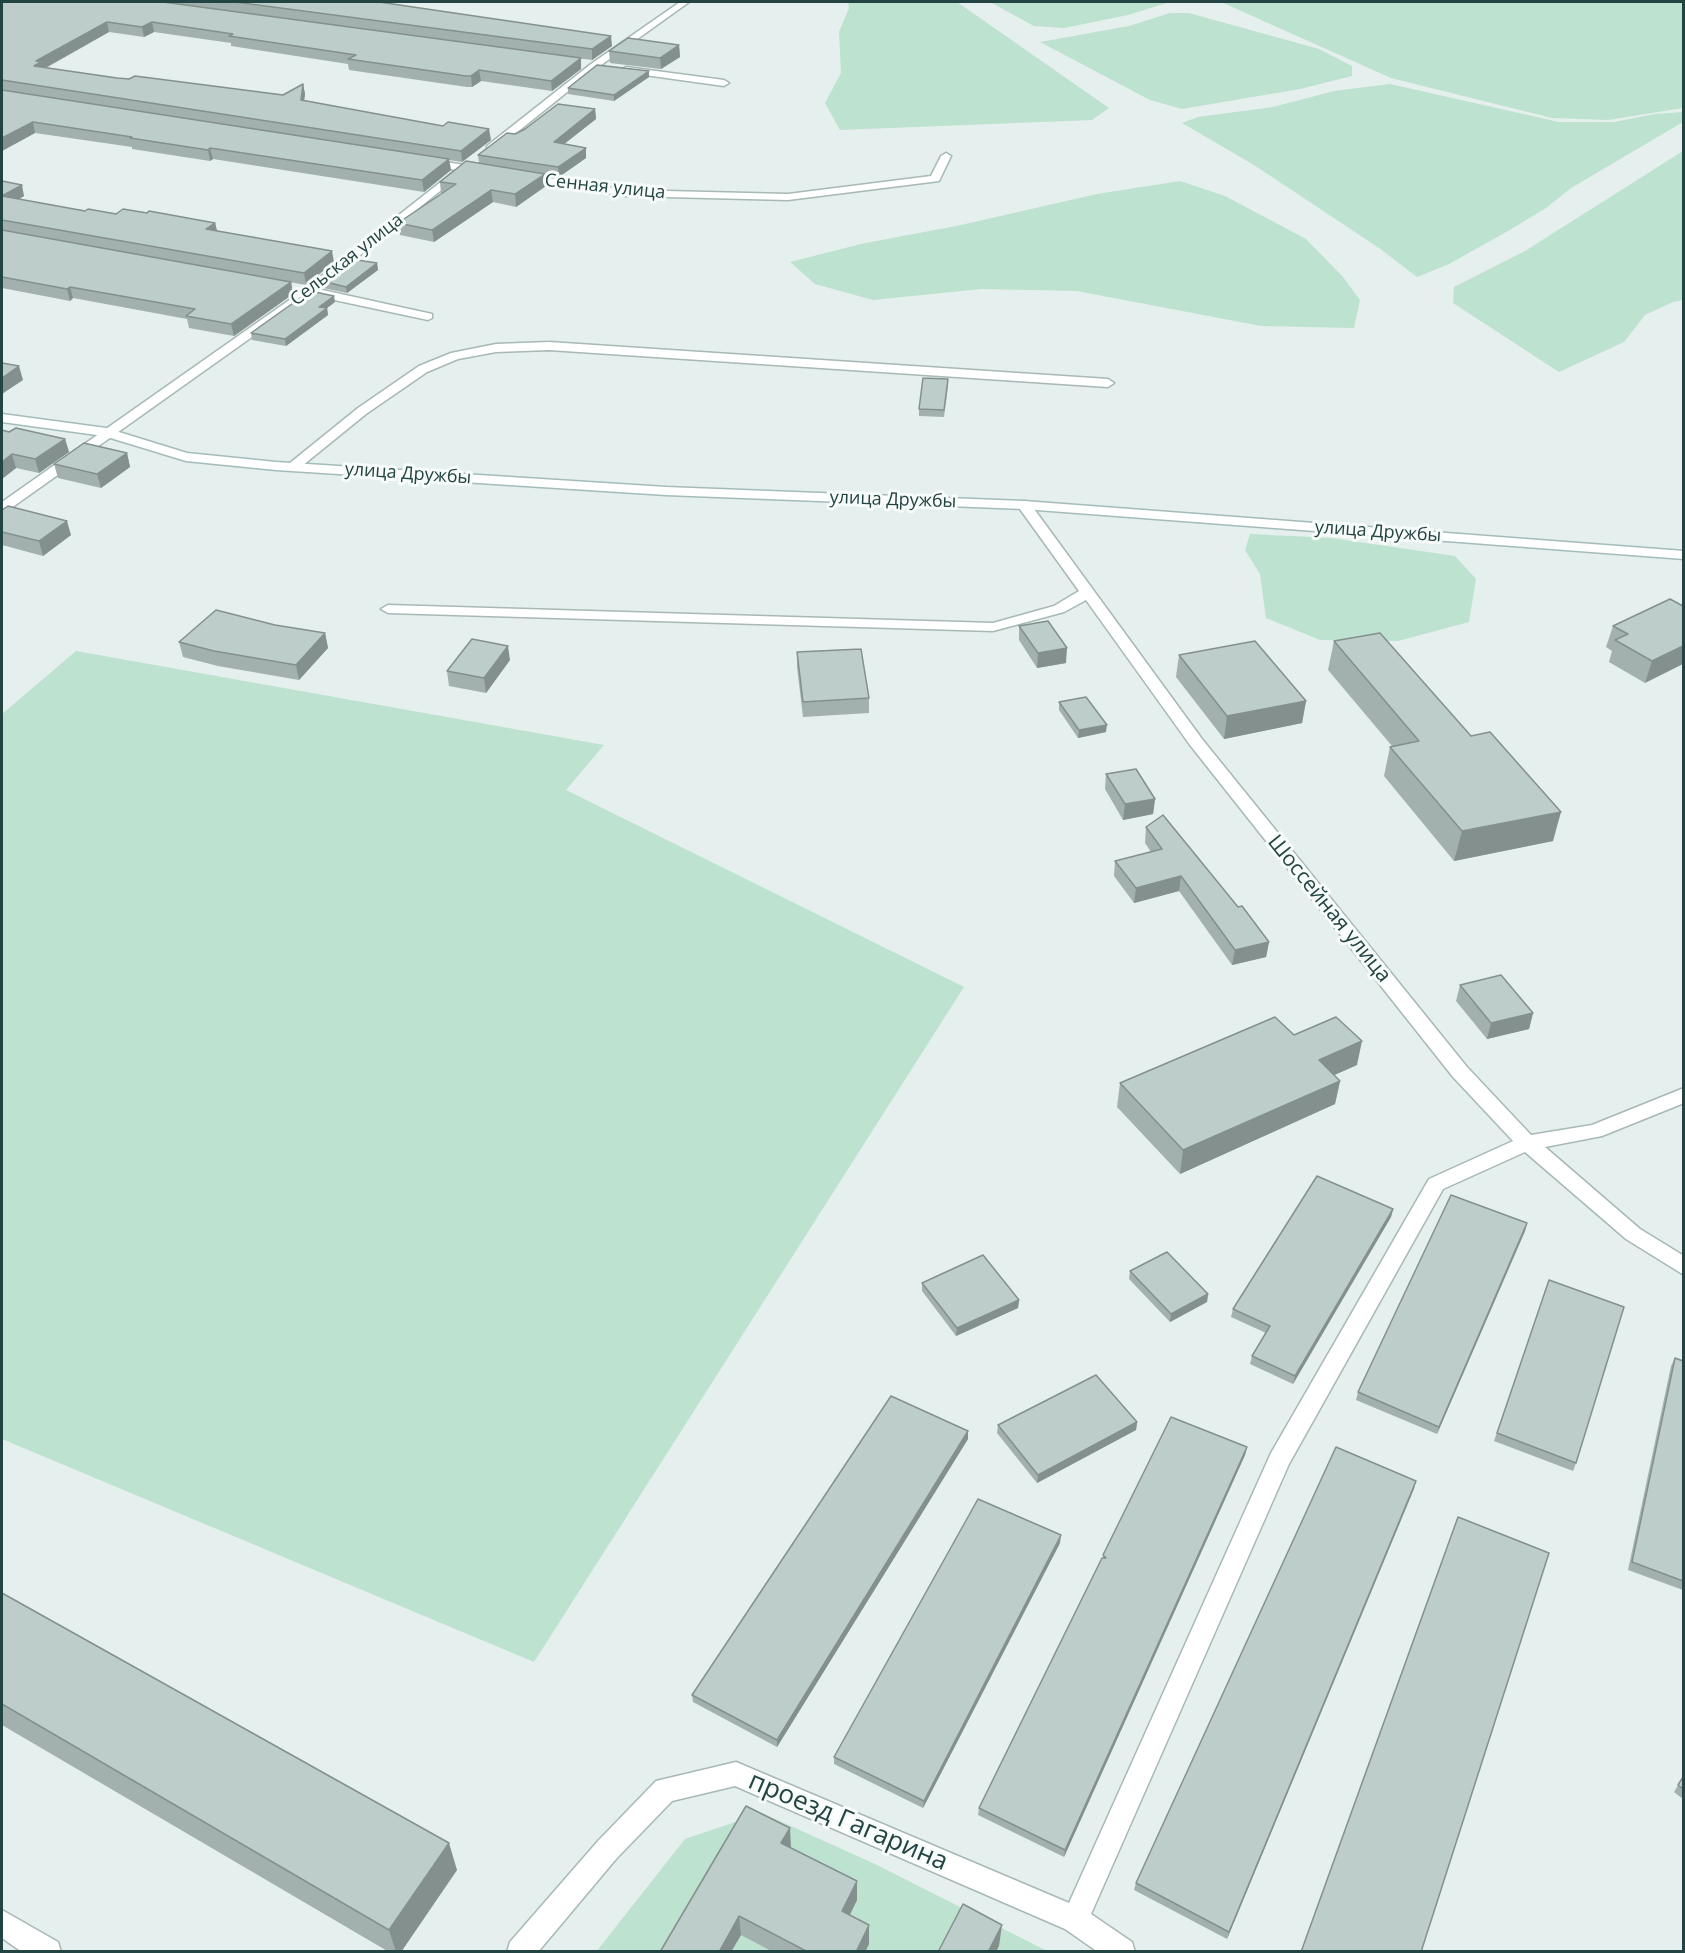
<!DOCTYPE html>
<meta charset="utf-8">
<style>
body{margin:0}
#map{position:relative;width:1685px;height:1953px;overflow:hidden;background:#e5efed;font-family:"Open Sans",sans-serif}
canvas{display:block}
.frame{position:absolute;inset:0;border:3px solid #224442;pointer-events:none}
</style>
<div id="map">
<canvas width="1685" height="1953"></canvas>
<div class="frame"></div>
</div>
<script>
const context = document.querySelector('canvas').getContext('2d');
context.lineJoin = 'round';
function fill(path, color) { context.fillStyle = color; context.fill(path, 'evenodd'); }
const poly = rows => new Path2D(rows.map(r => 'M' + r).join(''));
function stroke(path, color, width, dash) { context.strokeStyle = color; context.lineWidth = width; context.lineCap = dash ? 'butt' : 'round'; context.setLineDash(dash || []); context.stroke(path); }
function write(font, color, halo, rows, align = 'center') {
  context.font = font + ' "Open Sans",sans-serif'; context.lineWidth = 6; context.setLineDash([]); context.textBaseline = 'middle'; context.strokeStyle = halo; context.fillStyle = color; for (const [text, x, y, turn = 0] of rows) {
    context.save(); context.translate(x, y); context.rotate((+turn || 0) * Math.PI / 180); context.textAlign = isNaN(turn) ? turn : align; if (halo) context.strokeText(text, 0, 0); context.fillText(text, 0, 0); context.restore();
  }
}
const green = poly([
 [848,2,957,2,1109,108,1092,120,840,130,825,103,841,73,839,32,849,8],
 [990,2,1170,2,1128,15,1064,28,1034,26],
 [1221,2,1683,2,1683,108,1608,120,1552,118,1391,78],
 [1170,13,1189,13,1319,49,1352,66,1352,76,1300,89,1182,109,1150,100,1040,42,1129,26],
 [1390,84,1559,122,1614,122,1655,114,1683,112,1683,122,1571,188,1546,208,1508,231,1449,264,1417,277,1379,248,1254,165,1182,123,1198,117,1273,107,1334,91],
 [1683,151,1683,300,1673,302,1645,315,1624,342,1559,372,1453,303,1454,287,1525,251],
 [1180,181,1225,196,1306,239,1343,277,1360,300,1354,328,1261,326,1077,291,981,289,873,300,815,284,790,262,861,244,961,225,1097,194],
 [1250,534,1331,538,1455,556,1476,579,1469,622,1398,641,1320,640,1266,618,1260,574,1245,550],
 [76,651,604,745,566,790,964,987,534,1662,2,1439,2,714],
 [762,1813,875,1864,1047,1951,596,1952,685,1839]
]);
const street = poly([
 [680,2,689,2,597,68,495,150,487,150,487,146,591,64,680,2],
 [626,67,724,80,729,83,724,86,623,72,621,70,626,67],
 [946,153,951,156,939,181,788,200,626,196,522,180,517,177,522,174,626,190,788,194,931,176,941,156,946,153],
 [427,159,483,168,488,171,483,174,465,171,318,289,432,314,432,318,428,320,311,295,7,511,2,512,2,502,305,289,456,170,423,164,422,162,427,159],
 [549,342,1108,379,1114,383,1108,387,549,350,496,352,458,359,427,372,366,414,297,470,287,470,285,467,358,408,419,366,451,353,496,344,549,342],
 [1024,501,1029,502,1202,739,1467,1067,1531,1135,1592,1125,1684,1088,1684,1103,1602,1136,1545,1147,1640,1229,1684,1256,1684,1275,1626,1239,1525,1152,1443,1189,1289,1464,1091,1914,1132,1942,1135,1952,1098,1952,1065,1929,735,1786,672,1801,616,1859,538,1952,507,1952,510,1942,598,1841,656,1781,736,1762,1069,1903,1271,1453,1429,1179,1513,1141,1453,1077,1190,745,1086,600,1064,612,993,631,388,613,381,609,388,605,993,623,1054,606,1079,591,1017,505,1024,501],
 [2,1910,58,1942,61,1952,22,1952,2,1938,2,1910]
]);
const secondary = poly([
 [2,414,106,428,187,453,276,462,666,487,1024,501,1684,551,1684,559,1024,509,666,495,276,470,186,461,104,436,2,422,2,414]
]);
const wall = poly([
 [2,2,581,58,581,69,552,91,481,81,472,87,467,87,349,70,348,64,231,46,231,43,154,32,144,37,109,32,46,68,117,78,283,95,303,84,305,94,304,100,491,140,462,162,449,160,451,170,424,192,213,159,210,161,132,149,132,147,35,133,2,151],
 [163,2,379,2,612,46,592,60],
 [679,45,680,57,661,69,610,63,609,51],
 [649,71,649,77,614,101,568,94,568,88],
 [595,109,596,119,564,144,586,158,559,177,545,175,546,186,516,207,493,202,434,242,400,235,398,223,441,194,440,182,479,163,478,155,515,134],
 [2,181,24,196,19,199,85,211,116,214,147,213,215,223,217,231,334,262,306,285,133,254,291,282,293,294,234,336,189,328,187,319,73,298,70,301,2,288],
 [377,263,378,270,347,293,323,288,322,281],
 [335,302,327,308,328,315,286,346,252,340,251,333],
 [948,386,944,417,919,416,919,409],
 [9,432,65,439,69,452,39,473,16,468,2,479],
 [127,453,130,467,101,488,58,478,54,464],
 [2,510,71,535,43,556,2,545],
 [1683,606,1645,683,1609,662,1612,651,1606,647,1613,626],
 [275,625,325,633,328,648,299,680,218,666,183,657,179,642],
 [1019,626,1066,663,1037,668,1019,640],
 [1334,641,1553,841,1454,861,1384,776,1390,747,1392,746,1328,670],
 [797,652,869,698,869,713,803,717,797,667],
 [1179,655,1306,701,1302,723,1224,739,1176,677],
 [510,660,486,693,449,686,447,671],
 [1059,702,1106,732,1078,738,1059,710],
 [1106,774,1155,799,1153,814,1123,820,1105,789],
 [1146,827,1238,907,1269,942,1266,957,1232,965,1179,891,1134,903,1114,876,1115,861,1151,852,1145,843],
 [1460,985,1533,1013,1529,1029,1487,1039,1456,1001],
 [1294,1035,1357,1065,1334,1075,1340,1081,1335,1104,1180,1174,1117,1107,1120,1083],
 [1393,1209,1391,1217,1293,1384,1250,1364,1252,1356,1266,1333,1231,1317,1233,1309],
 [1527,1223,1525,1231,1437,1434,1356,1400,1358,1392],
 [1130,1271,1208,1294,1207,1302,1170,1322,1129,1279],
 [1549,1280,1576,1463,1573,1471,1494,1441],
 [922,1283,1019,1300,1018,1308,956,1336,922,1291],
 [1675,1358,1683,1361,1683,1590,1628,1570,1671,1366],
 [1137,1422,1136,1430,1037,1483,997,1433,998,1425],
 [968,1439,777,1747,693,1702,692,1695],
 [1247,1447,1245,1455,1064,1857,978,1815,979,1808,1103,1558,1103,1555],
 [1416,1481,1227,1939,1134,1890,1136,1883],
 [1060,1543,923,1808,834,1764,834,1757],
 [2,1593,457,1870,401,1952,389,1952,2,1725],
 [1683,1777,1683,1799,1674,1792],
 [790,1848,857,1900,850,1915,869,1925,869,1944,865,1952,773,1952,741,1935,731,1952,660,1952]
]);
const shadedWall = poly([
 [107,22,109,32,43,69,34,66,36,61],
 [152,22,154,32,144,37,142,27],
 [611,36,612,46,592,60,592,49],
 [679,45,680,57,661,69,660,58],
 [581,58,581,69,552,91,551,81],
 [479,70,481,81,472,87,471,76],
 [649,71,649,77,614,101,614,95],
 [303,84,305,94,303,110,301,100],
 [595,109,596,119,554,152,554,142],
 [33,122,35,133,2,151,2,138],
 [489,129,491,140,462,162,461,151],
 [210,148,213,159,210,161,208,150],
 [586,148,586,158,559,177,558,167],
 [449,159,451,170,424,192,422,180],
 [545,174,546,186,516,207,515,194],
 [22,185,24,196,5,207,2,196],
 [491,190,493,202,434,242,432,230],
 [215,223,218,234,206,229],
 [332,251,334,262,306,285,304,273],
 [377,263,378,270,347,293,346,287],
 [291,282,293,294,234,336,231,324],
 [70,287,73,298,70,301,67,289],
 [334,296,335,302,327,308,328,315,286,346,285,339,319,307],
 [19,366,23,380,2,394,2,378],
 [65,439,69,452,39,473,35,459],
 [127,453,130,467,101,488,97,474],
 [12,454,16,468,2,479,2,462],
 [67,521,71,535,43,556,39,541],
 [325,633,328,648,299,680,296,665],
 [508,646,510,660,486,693,484,678],
 [1683,646,1683,664,1645,683,1652,661],
 [1067,648,1066,663,1037,668,1038,653],
 [1306,701,1302,723,1224,739,1227,716],
 [1107,725,1106,732,1078,738,1079,730],
 [1155,799,1153,814,1123,820,1125,804],
 [1561,812,1553,841,1454,861,1462,831],
 [1181,876,1179,891,1134,903,1136,888],
 [1269,942,1266,957,1232,965,1235,950],
 [1533,1013,1529,1029,1487,1039,1491,1023],
 [1362,1041,1357,1065,1314,1084,1319,1060],
 [1340,1081,1335,1104,1180,1174,1183,1150],
 [1393,1209,1391,1217,1293,1384,1295,1376],
 [1527,1223,1525,1231,1437,1434,1439,1427],
 [1208,1294,1207,1302,1170,1322,1171,1314],
 [1019,1300,1018,1308,956,1336,957,1328],
 [1137,1422,1136,1430,1037,1483,1038,1475],
 [968,1431,968,1439,777,1747,777,1740],
 [1247,1447,1245,1455,1064,1857,1065,1850],
 [1416,1481,1414,1489,1227,1939,1229,1932],
 [1061,1535,1060,1543,923,1808,924,1801],
 [790,1828,791,1848,781,1843],
 [449,1843,457,1870,401,1952,396,1952,389,1930],
 [857,1881,857,1900,842,1930,842,1911],
 [739,1916,741,1935,731,1952,719,1952],
 [869,1925,869,1944,865,1952,856,1952],
 [1002,1925,999,1946,996,1952,988,1952]
]);
const building = poly([
 [2,2,163,2,581,58,551,81,479,70,471,76,466,76,348,59,356,55,229,36,233,34,152,22,142,27,107,22,36,61,41,62,34,66,117,78,129,79,135,76,283,95,303,84,301,100,443,126,448,122,489,129,461,151,2,80,2,2],
 [235,2,379,2,611,36,592,49,235,2],
 [628,38,679,45,660,58,609,51,628,38],
 [597,65,649,71,614,95,568,88,597,65],
 [2,90,449,159,422,180,210,148,208,150,130,138,132,137,33,122,2,138,2,90],
 [558,104,595,109,554,142,586,148,558,167,478,155,507,133,515,134,525,129,558,104],
 [466,161,545,174,515,194,491,190,432,230,398,223,456,184,440,182,466,161],
 [2,181,22,185,2,196,85,211,88,209,116,214,123,209,147,213,149,211,215,223,206,229,332,251,304,273,2,220,2,181],
 [2,230,291,282,231,324,186,316,195,309,70,287,67,289,2,277,2,230],
 [350,259,377,263,346,287,322,281,350,259],
 [310,291,334,296,319,307,327,308,285,339,251,333,310,291],
 [2,363,19,366,2,378,2,363],
 [923,378,948,379,944,410,919,409,923,378],
 [16,428,65,439,35,459,12,454,2,462,2,430,9,432,16,428],
 [84,443,127,453,97,474,54,464,84,443],
 [8,506,67,521,39,541,2,532,2,510,8,506],
 [1670,599,1683,606,1683,646,1652,661,1615,640,1628,634,1613,626,1670,599],
 [216,610,275,625,325,633,296,665,214,651,179,642,216,610],
 [1048,621,1067,648,1038,653,1019,626,1048,621],
 [1380,633,1471,736,1490,732,1561,812,1462,831,1390,747,1419,741,1334,641,1380,633],
 [472,639,508,646,484,678,447,671,472,639],
 [1255,641,1306,701,1227,716,1179,655,1255,641],
 [861,649,869,698,803,702,797,652,861,649],
 [1086,697,1107,725,1079,730,1059,702,1086,697],
 [1136,769,1155,799,1125,804,1106,774,1136,769],
 [1163,815,1238,907,1242,906,1269,942,1235,950,1181,876,1136,888,1115,861,1162,849,1146,827,1163,815],
 [1501,975,1533,1013,1491,1023,1460,985,1501,975],
 [1275,1017,1294,1035,1336,1017,1362,1041,1319,1060,1340,1081,1183,1150,1120,1083,1275,1017],
 [1317,1176,1393,1209,1295,1376,1252,1356,1270,1326,1233,1309,1317,1176],
 [1451,1195,1527,1223,1439,1427,1358,1392,1451,1195],
 [1167,1252,1208,1294,1171,1314,1130,1271,1167,1252],
 [983,1255,1019,1300,957,1328,922,1283,983,1255],
 [1549,1280,1624,1307,1576,1463,1497,1433,1549,1280],
 [1675,1358,1683,1361,1683,1581,1632,1562,1675,1358],
 [1096,1375,1137,1422,1038,1475,998,1425,1096,1375],
 [891,1396,968,1431,777,1740,692,1695,891,1396],
 [1171,1417,1247,1447,1065,1850,979,1808,1102,1558,1106,1558,1103,1555,1171,1417],
 [1336,1447,1416,1481,1229,1932,1136,1883,1336,1447],
 [978,1499,1061,1535,924,1801,834,1757,978,1499],
 [1458,1517,1549,1553,1421,1952,1301,1952,1458,1517],
 [2,1593,449,1843,389,1930,2,1704,2,1593],
 [1683,1777,1683,1789,1678,1785,1683,1777],
 [746,1806,790,1828,781,1843,857,1881,842,1911,869,1925,856,1952,808,1952,739,1916,719,1952,660,1952,746,1806],
 [963,1904,1002,1925,988,1952,938,1952,963,1904]
]);
const farStreetnames = [
 ["Сенная улица",605,187,6],
 ["Сельская улица",347,260,-38],
 ["улица Дружбы",408,474,4],
 ["улица Дружбы",893,500,2],
 ["улица Дружбы",1378,532,4]
];
const streetNames = [
 ["Шоссейная улица",1329,909,51]
];
const nearStreetnames = [
 ["проезд Гагарина",848,1822,23]
];
fill(green, '#bde2d0');
stroke(street, '#a7b8b6', 3);
stroke(secondary, '#a3bcba', 3);
fill(street, '#fff');
fill(secondary, '#fff');
fill(wall, '#a3b1ae');
fill(shadedWall, '#84908d');
fill(building, '#bdceca');
stroke(building, '#84908d', 1.5);
write('18px', '#224442', '#f7fbfa', farStreetnames);
write('21px', '#224442', '#f7fbfa', streetNames);
write('26px', '#224442', '#f7fbfa', nearStreetnames);
</script>
